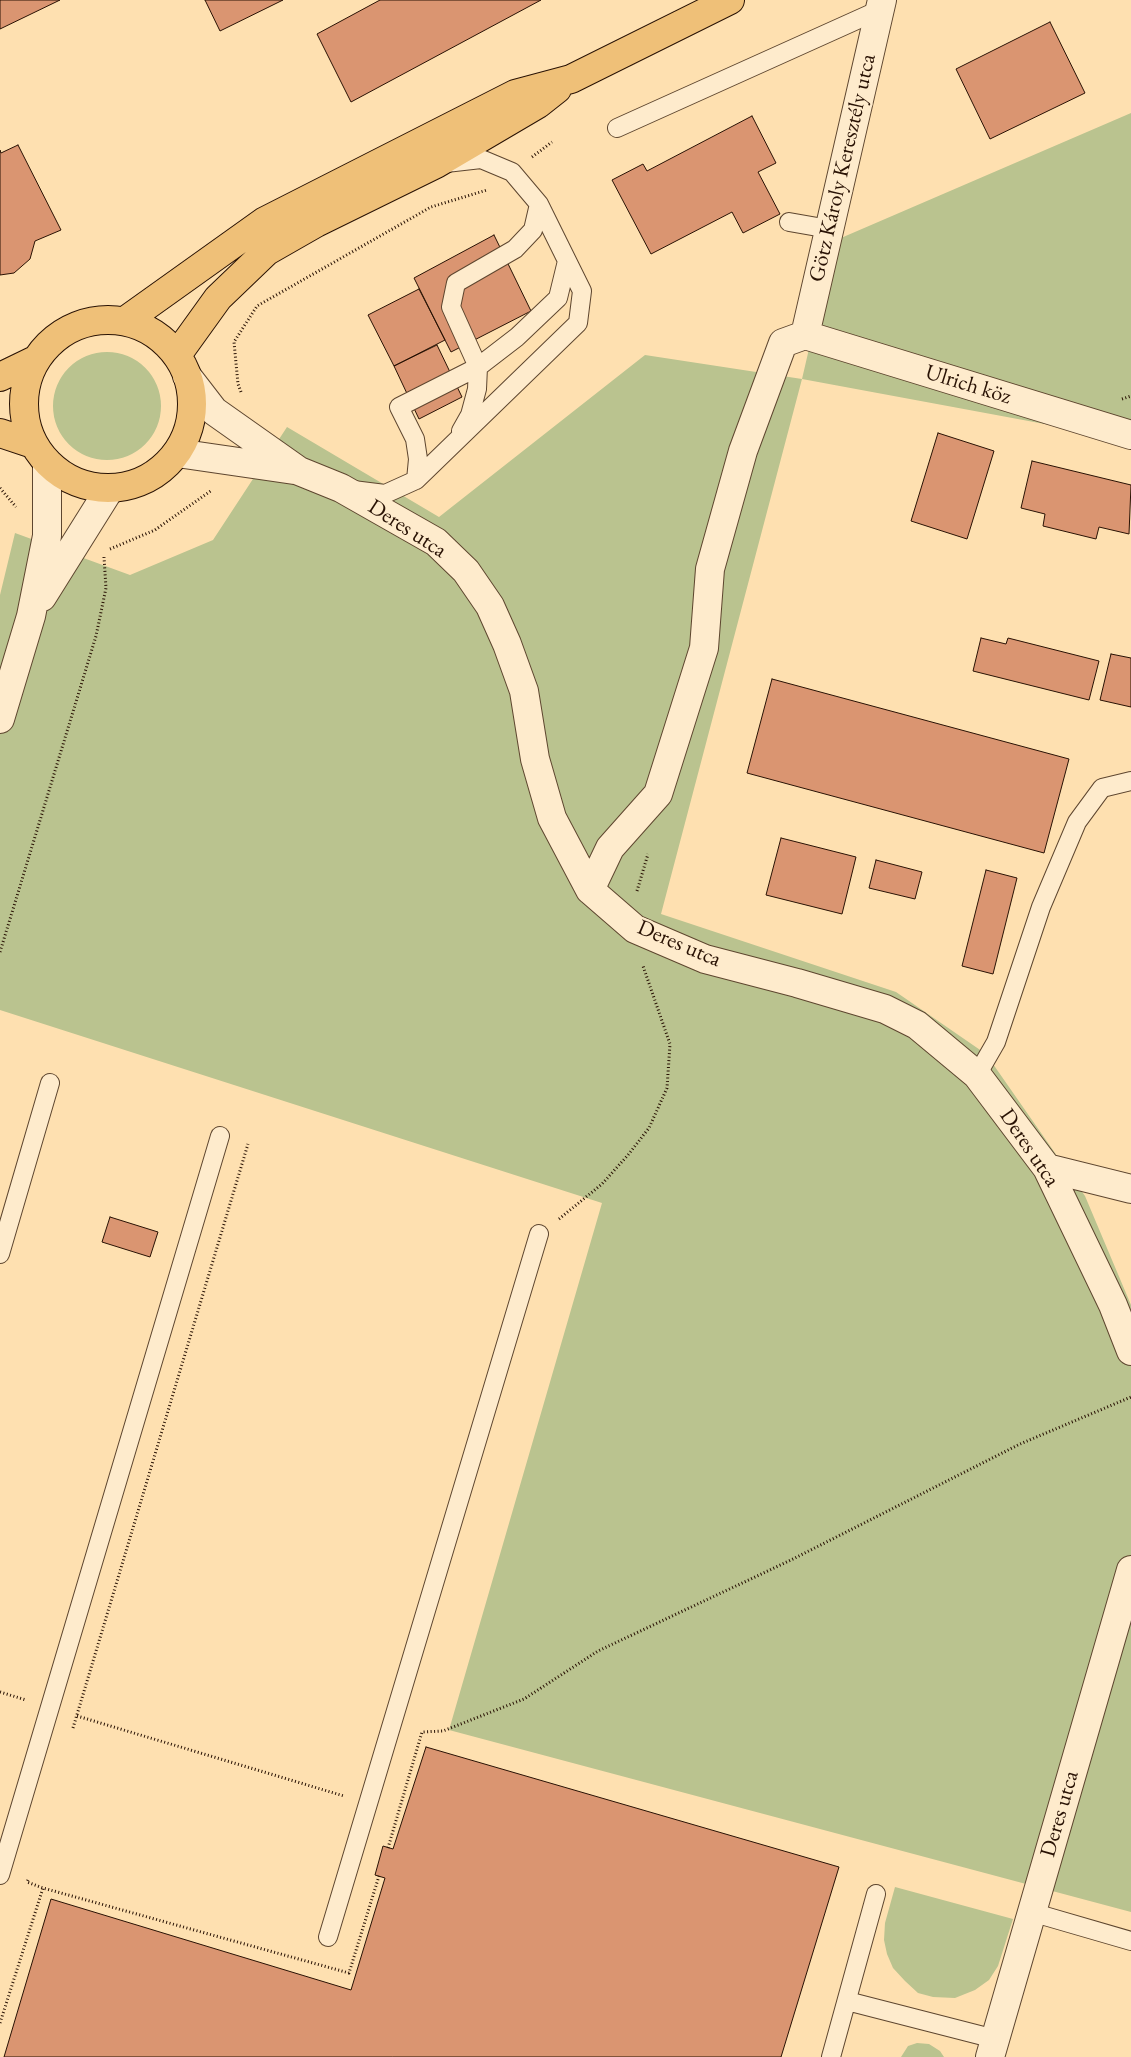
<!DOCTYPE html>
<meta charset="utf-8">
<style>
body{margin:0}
canvas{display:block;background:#fee0b0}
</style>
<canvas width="1131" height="2057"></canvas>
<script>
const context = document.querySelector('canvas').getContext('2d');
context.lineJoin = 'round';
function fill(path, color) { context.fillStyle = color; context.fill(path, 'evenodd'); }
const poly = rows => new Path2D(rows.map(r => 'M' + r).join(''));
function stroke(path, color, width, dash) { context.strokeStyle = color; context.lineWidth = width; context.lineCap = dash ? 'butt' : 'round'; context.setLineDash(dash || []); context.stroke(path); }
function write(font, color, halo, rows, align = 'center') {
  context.font = font + ' "EB Garamond",serif'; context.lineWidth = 4.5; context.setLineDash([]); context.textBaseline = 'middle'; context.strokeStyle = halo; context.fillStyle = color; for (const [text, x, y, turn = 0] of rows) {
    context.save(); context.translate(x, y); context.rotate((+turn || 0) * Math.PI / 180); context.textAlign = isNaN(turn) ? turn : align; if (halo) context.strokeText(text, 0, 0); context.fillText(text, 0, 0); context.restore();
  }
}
const green = poly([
 [1131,113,1131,440,802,379,661,914,896,992,986,1054,1085,1196,1131,1305,1131,1912,449,1730,602,1203,0,1010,0,595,15,533,130,575,213,540,287,427,439,517,645,355,802,379,834,241],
 '53 406a54 54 0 1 1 108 0a54 54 0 1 1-108 0Z',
 [895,1887,1013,1919,998,1966,989,1980,975,1990,955,1998,933,1997,918,1993,905,1981,893,1968,887,1954,884,1940,885,1923],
 [917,2043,929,2044,940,2051,944,2057,901,2057,908,2046]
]);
const building = poly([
 [0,0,60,0,0,29,0,0],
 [205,0,283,0,220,31,205,0],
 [380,0,541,0,351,102,317,34,380,0],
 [1050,22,1085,93,990,139,956,69,1050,22],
 [752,116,776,163,758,172,780,214,743,233,732,212,651,254,612,180,643,164,647,171,752,116],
 [18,145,61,230,35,241,30,259,14,273,0,275,0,150,1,153,18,145],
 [494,235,531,311,451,352,414,278,494,235],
 [419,289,445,340,394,366,368,315,419,289],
 [437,345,462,397,419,419,394,366,437,345],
 [938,433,994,451,967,539,911,521,938,433],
 [1032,461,1131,485,1129,534,1099,527,1096,539,1043,526,1045,514,1021,508,1032,461],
 [981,638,1006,644,1008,638,1099,661,1089,700,973,671,981,638],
 [1111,654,1131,658,1131,707,1100,700,1111,654],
 [772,679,1069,759,1044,853,747,773,772,679],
 [781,838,856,857,842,914,766,895,781,838],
 [876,860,922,872,915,899,869,888,876,860],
 [986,870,1017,878,993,974,962,966,986,870],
 [110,1217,158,1232,150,1257,102,1242,110,1217],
 [426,1747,839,1867,781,2057,4,2057,51,1899,351,1990,385,1878,375,1875,383,1846,393,1849,426,1747]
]);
const path = poly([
 [532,157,552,142],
 [241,392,238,384,234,342,257,306,431,207,487,190],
 [1122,399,1131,396],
 [0,488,16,507],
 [110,549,155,530,212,490],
 [637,891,648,854],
 [0,952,96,636,106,588,104,557],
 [559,1219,602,1184,628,1155,649,1128,667,1088,670,1044,643,966],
 [0,1692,26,1700],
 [77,1716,344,1796],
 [73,1728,248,1144],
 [388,1848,422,1732,443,1731,524,1699,598,1651,791,1560,1020,1444,1131,1397],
 [28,1880,27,1882,43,1888],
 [0,2023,43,1888,349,1973,379,1876]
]);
const lane = poly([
 [617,128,879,10],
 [789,222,829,229],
 [461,431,470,415,477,389,478,367,451,307,456,283,515,249,533,230,539,204],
 [416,480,418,459,415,439,399,407,478,367,517,337,558,298,567,261],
 [353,490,385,494,416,480,578,323,582,291,539,204,512,172,481,159,446,163],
 [977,1075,996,1042,1041,907,1077,822,1102,788,1131,781],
 [0,1254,50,1083],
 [0,1875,220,1136],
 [1031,1912,1131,1941],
 [328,1937,539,1234],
 [847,2001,995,2039],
 [831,2057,876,1894]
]);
const street = poly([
 [805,335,882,0],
 [805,335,1131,435],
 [187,376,214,411,299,471,341,488,436,542,466,571,490,606,507,644,524,691,535,759,552,818,590,890,635,929,705,959,797,983,885,1009,917,1025,977,1075,1047,1168,1113,1305,1131,1351],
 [177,453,294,470],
 [42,597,109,490],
 [0,719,31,616,47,536,47,464],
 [590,890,610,848,658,794,704,648,710,569,743,451,783,343,805,335],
 [1047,1168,1131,1189],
 [990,2057,1131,1570]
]);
const primary = poly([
 '24 404a84 84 0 1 1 168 0a84 84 0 1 1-168 0Z',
 [125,321,265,221,515,94,571,79,730,0],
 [177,355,218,298,267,251,316,223,436,164,538,104,557,89],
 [0,377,35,360],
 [0,433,33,444]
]);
const streetNames = [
 ["Götz Károly Keresztély utca",843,168,-77],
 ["Ulrich köz",968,385,17],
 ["Deres utca",407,529,33],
 ["Deres utca",679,944,23],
 ["Deres utca",1029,1148,56],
 ["Deres utca",1060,1814,-74]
];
fill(green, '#bac38f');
fill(building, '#da9571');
stroke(building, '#291204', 1);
stroke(lane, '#5e462f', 20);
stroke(street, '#5e462f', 30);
stroke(primary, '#291204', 30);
stroke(path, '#291204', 3, [1, 2.5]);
stroke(lane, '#feebcc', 18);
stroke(street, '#feebcc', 28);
stroke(primary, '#efc078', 28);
write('22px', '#291204', '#feebcc', streetNames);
</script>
